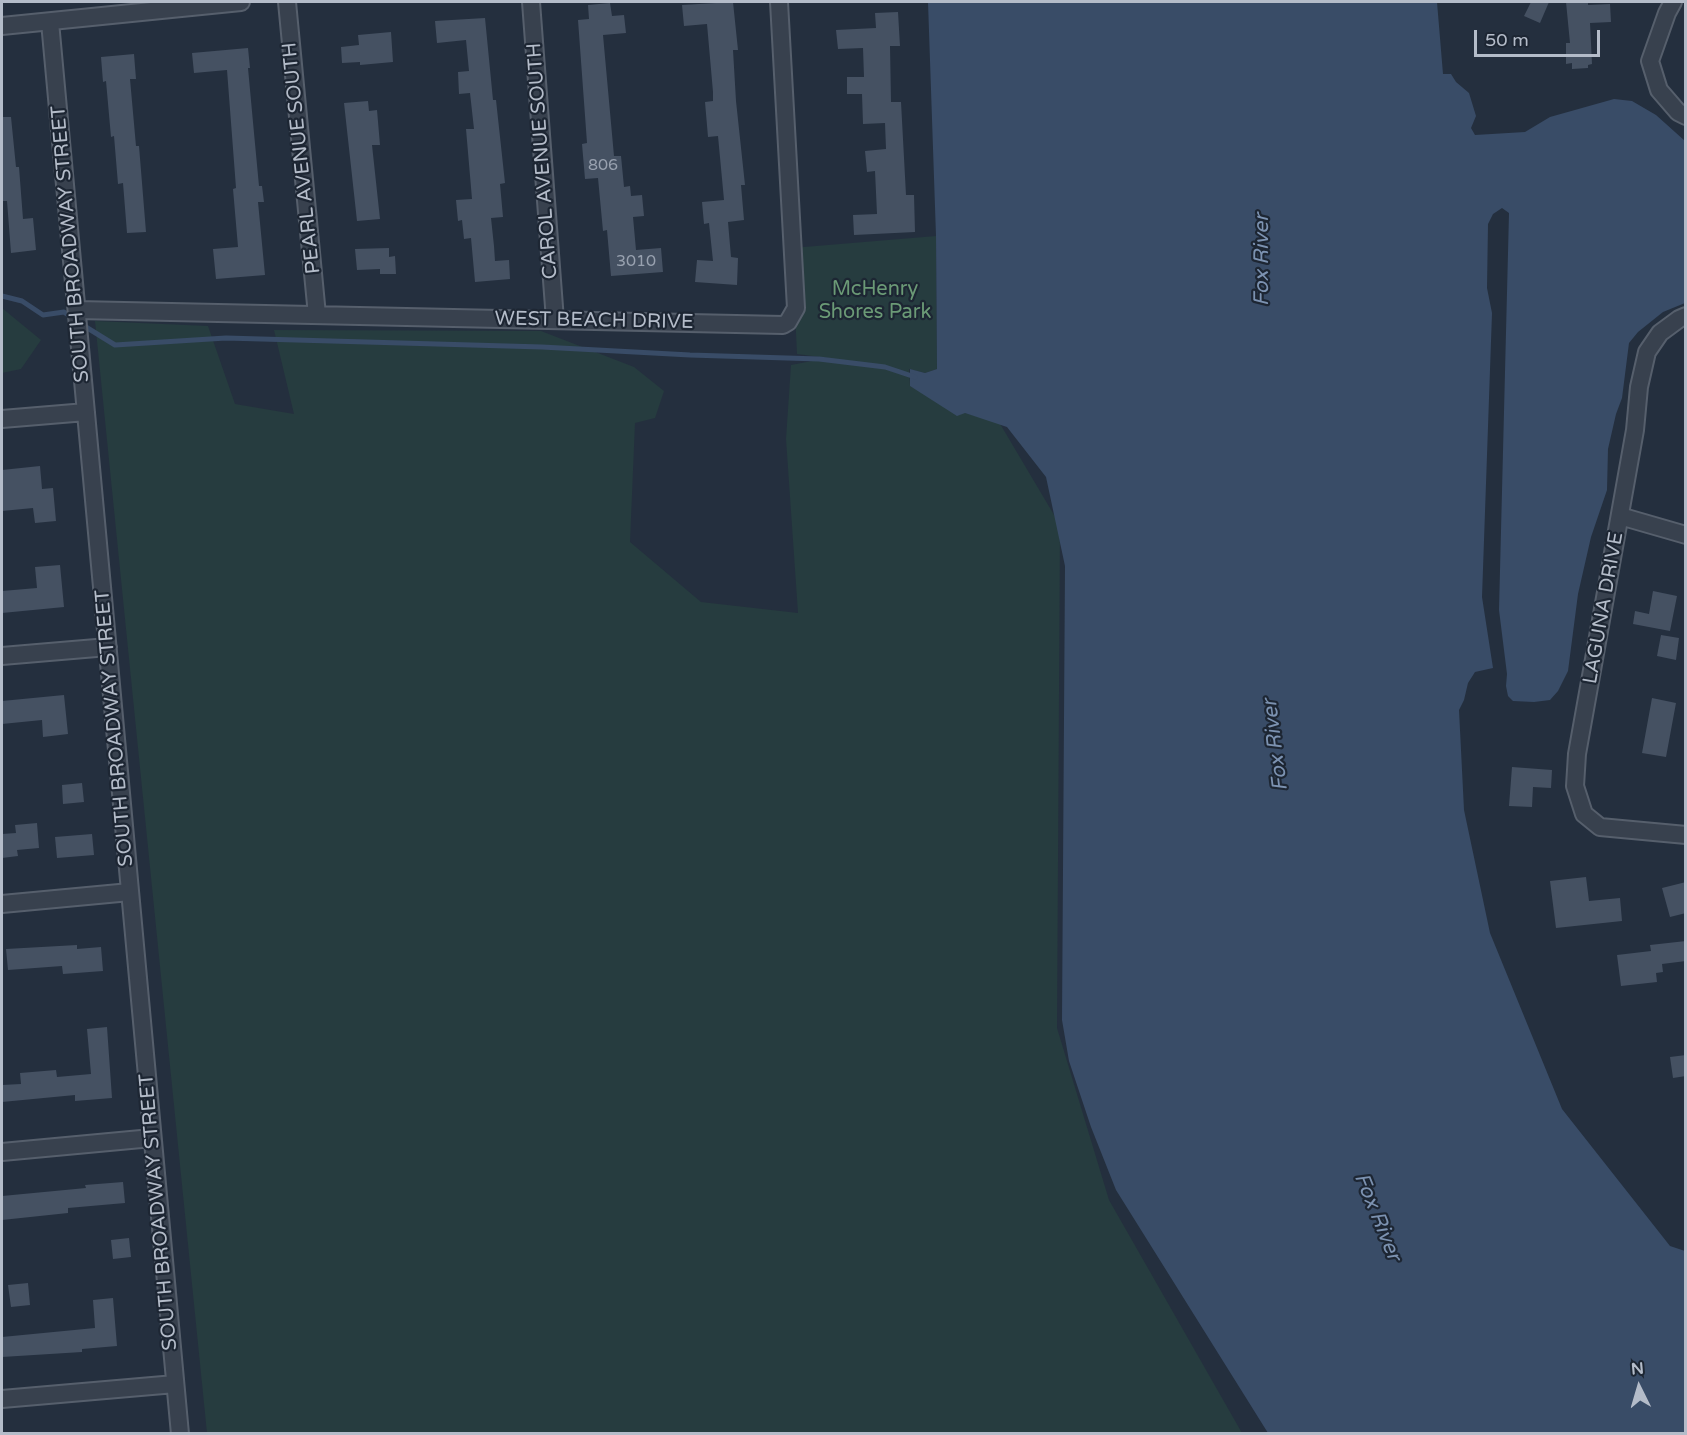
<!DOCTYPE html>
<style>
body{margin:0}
#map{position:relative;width:1687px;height:1435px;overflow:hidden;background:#242f3e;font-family:"Varela Round",sans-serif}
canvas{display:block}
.frame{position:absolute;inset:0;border:3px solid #b4bcc9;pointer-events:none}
.north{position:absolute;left:1609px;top:1357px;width:60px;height:60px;-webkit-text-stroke:4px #1d2633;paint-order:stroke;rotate:355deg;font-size:16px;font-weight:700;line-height:24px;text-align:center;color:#b4bcc9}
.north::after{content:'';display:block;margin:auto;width:21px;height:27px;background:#b4bcc9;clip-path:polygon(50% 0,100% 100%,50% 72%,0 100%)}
.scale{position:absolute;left:1474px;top:30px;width:126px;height:27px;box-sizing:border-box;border:3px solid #b4bcc9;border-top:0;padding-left:8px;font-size:18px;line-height:21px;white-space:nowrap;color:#b4bcc9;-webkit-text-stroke:4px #1d2633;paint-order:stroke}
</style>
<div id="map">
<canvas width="1687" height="1435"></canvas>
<div class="frame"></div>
<div class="north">N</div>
<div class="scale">50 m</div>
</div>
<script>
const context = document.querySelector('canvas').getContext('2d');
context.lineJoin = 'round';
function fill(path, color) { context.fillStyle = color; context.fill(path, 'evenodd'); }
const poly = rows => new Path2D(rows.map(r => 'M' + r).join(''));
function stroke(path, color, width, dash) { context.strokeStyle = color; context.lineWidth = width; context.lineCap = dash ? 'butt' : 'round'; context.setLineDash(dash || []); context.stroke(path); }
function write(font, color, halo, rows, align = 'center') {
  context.font = font + ' "Varela Round",sans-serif'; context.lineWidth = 4.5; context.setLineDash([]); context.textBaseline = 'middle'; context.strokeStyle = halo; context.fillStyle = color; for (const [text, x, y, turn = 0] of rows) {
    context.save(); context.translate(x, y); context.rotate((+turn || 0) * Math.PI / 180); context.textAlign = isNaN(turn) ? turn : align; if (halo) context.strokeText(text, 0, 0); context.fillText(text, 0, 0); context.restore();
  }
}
const green = poly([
 [936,236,937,369,925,373,909,369,910,386,965,413,999,422,1060,525,1057,1028,1109,1200,1242,1433,207,1433,95,321,208,326,235,404,294,414,274,330,541,331,634,367,664,391,655,418,635,423,630,542,701,602,798,613,786,439,791,365,828,358,797,354,792,248],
 [2,308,41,340,21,369,2,373]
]);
const water = poly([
 [928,2,1437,2,1443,74,1451,74,1456,82,1469,93,1476,116,1471,128,1475,135,1525,132,1550,117,1614,99,1632,101,1656,115,1685,141,1685,303,1663,312,1638,332,1629,343,1622,398,1616,414,1608,449,1607,490,1591,537,1578,594,1568,671,1558,691,1550,700,1534,702,1513,701,1508,696,1506,686,1507,674,1499,610,1509,213,1502,208,1493,214,1488,224,1487,288,1492,313,1482,597,1493,668,1475,672,1468,683,1464,700,1459,710,1464,810,1490,933,1562,1109,1670,1246,1685,1251,1685,1433,1268,1433,1116,1190,1091,1127,1069,1061,1062,1020,1065,566,1046,477,1007,427,965,413,957,416,910,386,910,369,925,373,937,369,936,236]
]);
const stream = poly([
 [2,296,22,301,43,315,64,312,74,319],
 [81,324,115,345,226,338,542,347,690,355,819,359,885,367,915,377]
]);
const building = poly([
 [733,2,738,50,733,50,736,101,745,185,741,185,744,220,728,222,731,257,738,258,737,285,695,282,697,260,713,261,709,223,704,224,702,202,724,200,718,136,708,137,705,102,713,101,713,92,707,24,684,26,682,5],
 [1531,2,1549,2,1540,23,1524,16],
 [1566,2,1588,2,1588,5,1610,4,1611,22,1590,23,1592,64,1588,65,1588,68,1572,69,1572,63,1566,64,1566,43,1570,43],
 [610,3,612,16,624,15,626,33,603,35,614,156,621,156,624,187,630,186,631,196,642,195,644,216,633,217,636,250,661,248,663,272,611,276,607,230,603,231,598,178,585,179,582,144,587,143,578,20,589,19,588,5],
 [898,12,900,46,890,46,891,102,901,102,906,195,914,195,915,232,854,235,853,215,877,214,875,171,867,172,865,151,886,149,885,123,863,124,862,94,847,94,847,77,864,77,863,48,838,49,836,30,876,28,875,13],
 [485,18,493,100,496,100,505,183,500,184,503,217,491,218,494,246,495,261,509,260,510,279,475,282,471,238,464,239,462,220,458,221,456,200,472,199,466,129,474,129,470,93,459,94,458,72,469,71,466,40,437,43,435,21],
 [391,32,393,62,360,65,360,62,342,63,341,47,359,45,358,35],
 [248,48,250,68,248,68,254,133,259,186,262,186,264,202,258,202,265,275,216,279,213,249,238,247,233,189,236,188,227,70,194,73,192,53],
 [134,54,136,79,130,79,136,146,139,146,146,232,127,233,123,183,118,184,114,136,111,137,106,81,103,82,101,57],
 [368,101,369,111,377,110,380,145,372,145,380,219,357,221,344,103],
 [2,117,11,117,16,167,19,167,23,219,33,218,36,250,11,253,7,201,2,201],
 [389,248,389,257,395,256,396,274,380,274,380,269,357,270,355,249],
 [40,466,42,489,53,488,56,521,35,523,33,508,2,511,2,470],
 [60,565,64,607,2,613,2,591,37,588,35,567],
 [1653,591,1677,596,1670,631,1633,624,1635,611,1649,614],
 [1661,635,1679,638,1676,660,1657,656],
 [64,695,68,734,43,737,42,720,2,724,2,701],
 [1652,698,1676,703,1666,757,1642,753],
 [1512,767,1552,770,1551,788,1533,787,1532,807,1509,806],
 [82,783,84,802,63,804,62,785],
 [37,823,39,848,17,850,18,856,2,858,2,834,16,833,15,825],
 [92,834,94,855,57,858,55,837],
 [1586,877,1589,901,1620,898,1622,921,1556,928,1550,881],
 [1686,882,1686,913,1670,917,1662,888],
 [1686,941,1686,961,1662,964,1663,972,1656,973,1657,982,1621,986,1617,955,1651,951,1650,945],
 [77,945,77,949,101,947,103,971,63,974,62,966,8,970,6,949],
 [107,1027,112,1098,75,1101,75,1095,2,1102,2,1085,21,1084,20,1073,56,1070,57,1077,91,1074,87,1029],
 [1686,1055,1686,1076,1673,1078,1670,1057],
 [123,1182,125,1203,68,1208,68,1213,2,1220,2,1196,86,1188,85,1185],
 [129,1238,131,1257,113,1259,111,1240],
 [28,1283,30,1305,11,1307,8,1285],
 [113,1298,117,1346,82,1349,82,1352,2,1357,2,1337,95,1328,93,1300]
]);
const street = poly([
 [287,2,317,315],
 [531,2,555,320],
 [1673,2,1667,13,1650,61,1659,90,1678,112,1686,116],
 [50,22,180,1434],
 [2,26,241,2],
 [77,310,783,325,788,322,796,308,779,2],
 [1686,316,1679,319,1660,333,1647,352,1639,387,1635,430,1577,754,1575,786,1584,814,1600,827,1686,835],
 [2,419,86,412],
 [1620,516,1686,535],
 [2,656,108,647],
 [2,904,130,892],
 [2,1152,152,1138],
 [2,1399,175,1384]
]);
const numberNames = [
 ["806",603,166],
 ["3010",636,262]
];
const streetNames = [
 ["PEARL AVENUE SOUTH",302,158,-96],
 ["CAROL AVENUE SOUTH",543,161,-94],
 ["SOUTH BROADWAY STREET",71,244,-95],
 ["WEST BEACH DRIVE",594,321,1],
 ["LAGUNA DRIVE",1604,608,-80],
 ["SOUTH BROADWAY STREET",115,728,-95],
 ["SOUTH BROADWAY STREET",159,1212,-95]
];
const parkNames = [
 ["McHenry",875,290],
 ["Shores Park",875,313]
];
const waterNames = [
 ["Fox River",1262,260,-90],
 ["Fox River",1276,745,-97],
 ["Fox River",1377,1217,68]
];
fill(green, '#263c3f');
fill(water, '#394c67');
stroke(stream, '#394c67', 5);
fill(building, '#455162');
stroke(street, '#565f6c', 20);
stroke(street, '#38414e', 16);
write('16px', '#98a1af', null, numberNames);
write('20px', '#b4bcc9', '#1d2633', streetNames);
write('20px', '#6b9a76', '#1d2633', parkNames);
write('italic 21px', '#7c92b1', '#1d2633', waterNames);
</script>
